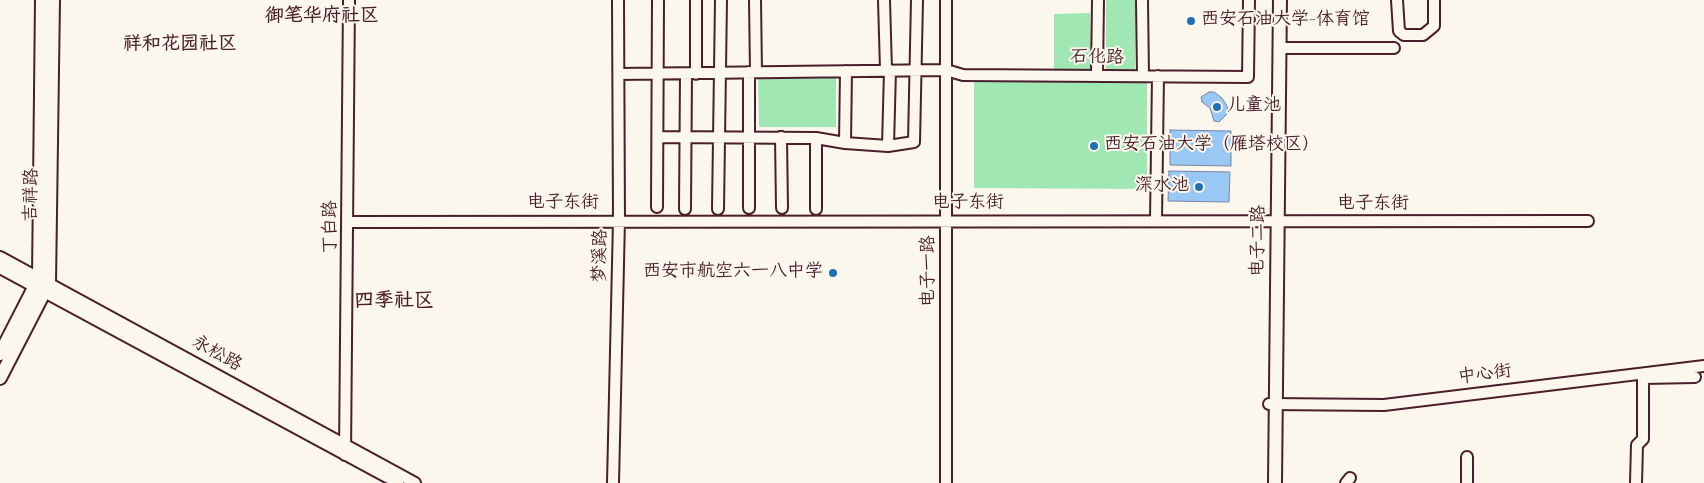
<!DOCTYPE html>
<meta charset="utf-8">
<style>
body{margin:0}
canvas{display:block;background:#fbf7ec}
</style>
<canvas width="1704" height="483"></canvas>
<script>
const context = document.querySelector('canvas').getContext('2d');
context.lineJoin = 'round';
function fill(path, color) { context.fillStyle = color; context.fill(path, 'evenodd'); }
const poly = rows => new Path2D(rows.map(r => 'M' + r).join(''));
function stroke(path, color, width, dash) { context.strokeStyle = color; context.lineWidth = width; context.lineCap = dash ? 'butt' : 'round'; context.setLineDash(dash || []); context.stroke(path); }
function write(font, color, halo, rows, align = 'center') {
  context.font = font + ' "Indie Flower","LXGW WenKai TC",sans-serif'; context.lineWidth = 4; context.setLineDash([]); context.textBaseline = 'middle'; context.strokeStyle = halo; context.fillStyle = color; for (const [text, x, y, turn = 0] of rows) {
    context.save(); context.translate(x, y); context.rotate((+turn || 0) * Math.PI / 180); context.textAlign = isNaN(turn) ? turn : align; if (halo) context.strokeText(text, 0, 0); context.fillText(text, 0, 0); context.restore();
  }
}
const green = poly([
 [1106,0,1136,0,1135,72,1106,71],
 [1090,13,1091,71,1054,72,1054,14],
 [836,75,836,127,759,127,758,76],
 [974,79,1147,80,1147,189,974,188]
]);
const water = poly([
 [1209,92,1214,92,1222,98,1227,106,1228,113,1219,122,1214,121,1210,108,1202,102,1201,97,1209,92],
 [1170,130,1231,131,1231,166,1170,165,1170,130],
 [1169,171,1230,172,1229,202,1168,201,1169,171]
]);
const minor = poly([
 [696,0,696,74],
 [755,0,756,72],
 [884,0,886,70],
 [946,0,946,483],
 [1142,0,1143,76],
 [1397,0,1399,31,1404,35,1423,35,1434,26,1434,0],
 [1280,48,1394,48],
 [846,71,845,143,888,146,914,142,917,0],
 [619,74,946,70,963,75,1248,77,1249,0],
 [1097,75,1098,0],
 [658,137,816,138,845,143],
 [781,137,782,208],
 [888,146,890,70],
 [657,207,658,0],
 [749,208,749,72],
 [685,209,686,74],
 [718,209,721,0],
 [816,209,816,138],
 [1156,220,1158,76],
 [349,222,1588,221],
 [0,257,415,483],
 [0,268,398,483],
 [1269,404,1384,405,1704,366],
 [345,455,349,0],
 [1467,457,1467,483],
 [613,483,619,220,618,0],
 [1346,483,1350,478],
 [1636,483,1637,445,1643,439,1643,378,1695,377]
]);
const major = poly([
 [0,354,39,278,42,0],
 [0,378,49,283,53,0],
 [1275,483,1280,0]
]);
const markers = [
 [1191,21,5,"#1f6fb2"],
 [1217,107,5,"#1f6fb2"],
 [1094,146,5,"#1f6fb2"],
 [1199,187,5,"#1f6fb2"],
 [833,273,5,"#1f6fb2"]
];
const poiNames = [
 ["西安石油大学-体育馆",1201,21],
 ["儿童池",1227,107],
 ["西安石油大学（雁塔校区）",1104,146],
 ["深水池",1189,187,"right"],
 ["西安市航空六一八中学",823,273,"right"]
];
const streetNames = [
 ["石化路",1097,59,1],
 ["吉祥路",33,195,-89],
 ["电子东街",563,204],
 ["电子东街",968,204],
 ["电子东街",1373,205],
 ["丁白路",332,227,-90],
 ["电子二路",1260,241,-89],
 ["梦溪路",602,256,-89],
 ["电子一路",930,271,-90],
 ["永松路",216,355,29],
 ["中心街",1485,376,-7]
];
const neighbourhoodNames = [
 ["御笔华府社区",322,18],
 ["祥和花园社区",180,46]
];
const quarterNames = [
 ["四季社区",394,303]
];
fill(green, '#a1e7b4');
fill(water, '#9ac8f5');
stroke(water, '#7a84a4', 1);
stroke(minor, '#4a1f2b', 14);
stroke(major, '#4a1f2b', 16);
stroke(minor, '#fbf7ec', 10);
stroke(major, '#fbf7ec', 12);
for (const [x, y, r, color] of markers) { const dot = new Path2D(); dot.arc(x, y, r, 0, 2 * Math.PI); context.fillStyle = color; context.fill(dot); stroke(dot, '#fbf7ec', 2); }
write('18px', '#4a1f2b', '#fbf7ec', poiNames, 'left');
write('18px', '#4a1f2b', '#fbf7ec', streetNames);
write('bold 19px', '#4a1f2b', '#fbf7ec', neighbourhoodNames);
write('bold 20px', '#4a1f2b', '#fbf7ec', quarterNames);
</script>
